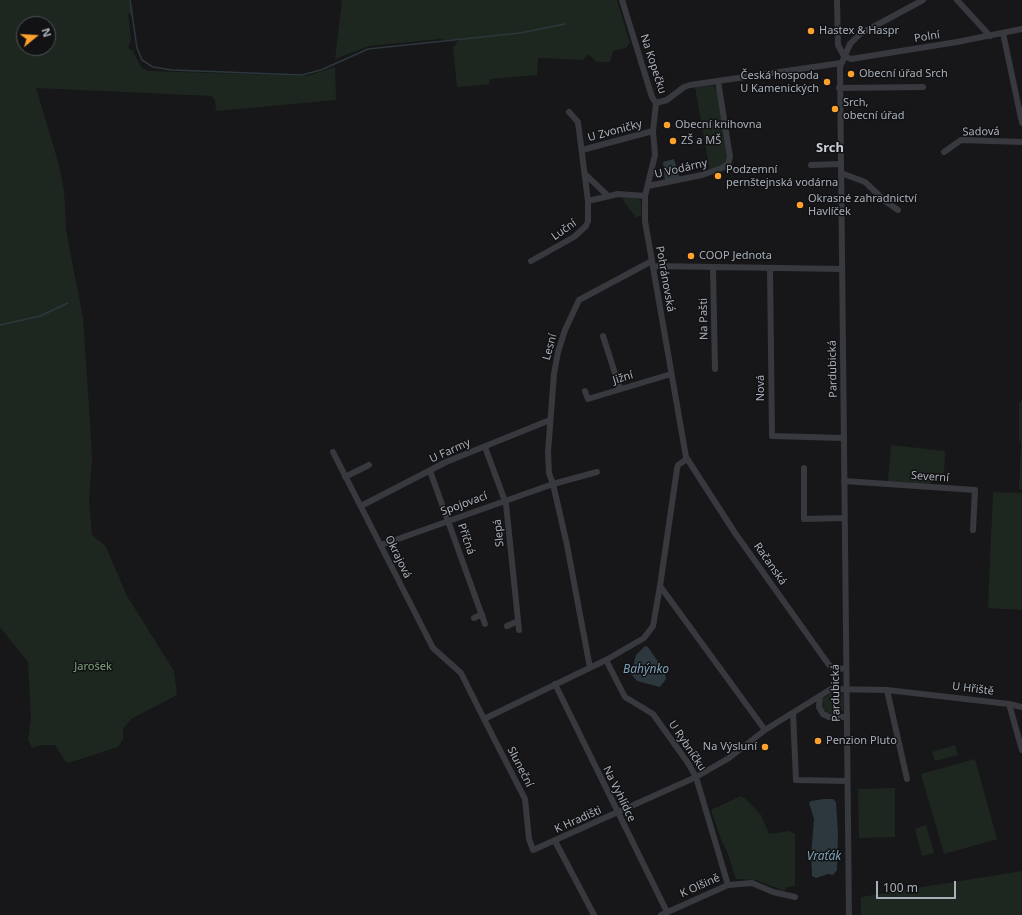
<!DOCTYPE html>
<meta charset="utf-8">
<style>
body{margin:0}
#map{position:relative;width:1022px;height:915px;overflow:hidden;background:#171719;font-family:"Noto Sans",sans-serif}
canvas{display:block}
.north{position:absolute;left:16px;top:16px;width:40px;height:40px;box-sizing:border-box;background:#121214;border:1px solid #4e5156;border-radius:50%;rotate:72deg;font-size:11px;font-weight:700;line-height:16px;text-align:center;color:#a8afb9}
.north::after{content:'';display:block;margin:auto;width:14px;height:18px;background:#fba12c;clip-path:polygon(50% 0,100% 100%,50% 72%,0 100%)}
.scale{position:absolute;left:876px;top:881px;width:80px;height:18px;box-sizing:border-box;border:2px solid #a8afb9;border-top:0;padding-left:5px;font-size:12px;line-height:14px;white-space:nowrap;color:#a8afb9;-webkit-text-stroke:3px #121214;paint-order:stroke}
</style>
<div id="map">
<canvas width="1022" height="915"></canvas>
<div class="north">N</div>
<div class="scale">100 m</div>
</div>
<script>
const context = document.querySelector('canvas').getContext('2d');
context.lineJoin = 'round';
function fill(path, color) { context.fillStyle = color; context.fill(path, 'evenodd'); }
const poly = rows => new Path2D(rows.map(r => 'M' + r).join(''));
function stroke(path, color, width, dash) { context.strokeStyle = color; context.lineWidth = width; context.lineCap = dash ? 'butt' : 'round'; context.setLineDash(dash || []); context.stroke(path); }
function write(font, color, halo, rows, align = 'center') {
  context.font = font + ' "Noto Sans",sans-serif'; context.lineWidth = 3; context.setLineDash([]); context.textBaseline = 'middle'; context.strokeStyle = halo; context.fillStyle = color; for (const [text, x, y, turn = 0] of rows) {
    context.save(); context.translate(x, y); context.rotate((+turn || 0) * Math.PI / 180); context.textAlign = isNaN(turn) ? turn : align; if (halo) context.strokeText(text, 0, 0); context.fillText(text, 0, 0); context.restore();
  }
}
const green = poly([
 [0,0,131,0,133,16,128,13,131,39,128,48,133,51,141,67,148,71,307,76,335,67,336,100,216,111,215,100,212,96,36,88,59,165,64,191,66,230,83,318,91,437,92,460,89,500,92,535,106,547,127,596,174,671,177,695,131,719,123,729,123,739,118,747,68,763,65,761,55,745,42,745,32,748,28,740,31,718,28,662,0,627],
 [24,24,48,24,48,48,24,48],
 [342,0,617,0,630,43,626,48,613,51,610,62,597,62,588,54,583,60,540,58,538,59,537,75,490,79,489,84,457,87,453,48,460,39,445,40,440,39,369,46,335,59],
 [713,85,717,92,728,155,725,164,710,171,695,87],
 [621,197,639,199,641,202,641,215,636,218],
 [1022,399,1022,489,1019,489,1021,444,1019,438,1019,404],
 [891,445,945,451,944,477,931,477,930,484,888,481],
 [993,492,1022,493,1022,610,988,608],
 [837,692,843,694,843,710,838,713,828,713,823,708,822,699,831,693],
 [955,745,958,755,935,761,932,752],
 [975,759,997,839,944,854,921,774],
 [895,788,895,837,859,838,858,789],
 [741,796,746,799,761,815,769,834,789,831,795,834,795,886,787,887,784,891,756,880,736,879,727,851,722,842,711,810],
 [926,825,934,853,922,856,915,829],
 [1022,871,1022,915,861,915,861,897]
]);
const water = poly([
 [674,159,680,178,665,181,663,162],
 [645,646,648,647,665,672,666,679,660,687,637,681,631,674,636,655],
 [824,799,833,799,836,802,838,833,837,870,833,875,828,874,816,878,812,876,812,873,811,857,814,819,809,803,811,801]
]);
const stream = poly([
 [130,0,137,48,142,60,153,67,172,70,302,75,321,70,368,49,520,33,565,24],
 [0,325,40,316,68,303]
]);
const minor = poly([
 [622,0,652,97,656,103],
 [837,0,838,45,844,56,851,59,957,42,1022,29],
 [957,0,990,36],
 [1003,33,1022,123],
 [839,88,923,87],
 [656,103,653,131,655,155,645,196,645,221,686,457,735,533,829,665,834,668,846,669],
 [656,103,667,100,684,87,690,85,841,63],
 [582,150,653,131],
 [944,152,961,140,1022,142],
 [811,165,841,164],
 [841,173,865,182,885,201,898,210],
 [585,174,608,196],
 [648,186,702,175,722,168,728,164,730,157,718,81],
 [588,201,618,194,645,196],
 [531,261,574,237,586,226,588,221,588,201,578,122,569,112],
 [653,266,842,269],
 [713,268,715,369],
 [770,268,772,436,843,438],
 [603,336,620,389],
 [585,391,588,399,671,374],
 [485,447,506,504,519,630],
 [333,452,433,648,461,673,484,719,525,799,529,839,533,850,696,777,729,758,765,730],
 [687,459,678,465,677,469,660,586,765,730,831,689,887,690,1009,704,1022,750],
 [804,468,804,519,844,518],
 [430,471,485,624],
 [345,477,369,465],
 [844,481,975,490,973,530],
 [361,506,446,462,550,420],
 [381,545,553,484,549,473,548,452,554,374,558,352,565,330,579,300,652,261],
 [474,618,482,614],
 [507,626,518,621],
 [606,660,625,697,653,714,688,763,696,777,728,885],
 [590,668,567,545,553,484,597,472],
 [555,684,667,912],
 [887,690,907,779],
 [820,696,819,707,823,714,829,717,847,717],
 [1009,704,1022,707],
 [793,713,796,780,847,781],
 [484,719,606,660,644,638,653,626,660,586],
 [555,841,594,915],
 [661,915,728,885,752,883,773,892,795,897],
 [849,915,840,67,850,44,860,34,923,0]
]);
const markers = [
 [811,31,4,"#fba12c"],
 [851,74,4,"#fba12c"],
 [827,82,4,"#fba12c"],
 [835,109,4,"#fba12c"],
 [667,125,4,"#fba12c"],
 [673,141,4,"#fba12c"],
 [718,176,4,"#fba12c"],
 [800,205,4,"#fba12c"],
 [691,256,4,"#fba12c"],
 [818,741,4,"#fba12c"],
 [765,747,4,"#fba12c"]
];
const poiNames = [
 ["Hastex & Haspr",819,31],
 ["Obecní úřad Srch",859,74],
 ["Česká hospoda",819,76,"right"],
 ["U Kamenických",819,89,"right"],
 ["Srch,",843,103],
 ["obecní úřad",843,116],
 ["Obecní knihovna",675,125],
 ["ZŠ a MŠ",681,141],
 ["Podzemní",726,170],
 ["pernštejnská vodárna",726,183],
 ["Okrasné zahradnictví",808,199],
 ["Havlíček",808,212],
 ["COOP Jednota",699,256],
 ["Penzion Pluto",826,741],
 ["Na Výsluní",757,747,"right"]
];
const streetNames = [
 ["Polní",927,37,-9],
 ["Na Kopečku",653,64,72],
 ["U Zvoničky",615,131,-15],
 ["Sadová",981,132,-1],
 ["U Vodárny",681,169,-13],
 ["Luční",564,230,-36],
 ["Pohránovská",665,279,80],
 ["Na Pašti",704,319,-91],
 ["Lesní",550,347,-75],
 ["Pardubická",833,369,-91],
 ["Jižní",623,378,-17],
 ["Nová",761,388,-90],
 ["U Farmy",450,451,-24],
 ["Severní",930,477,4],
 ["Spojovací",464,504,-20],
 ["Slepá",499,533,-96],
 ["Příčná",466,539,71],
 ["Okrajová",398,557,64],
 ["Račanská",770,564,55],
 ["U Hřiště",973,689,7],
 ["Pardubická",836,693,-91],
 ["U Rybníčku",687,746,56],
 ["Sluneční",520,767,63],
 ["Na Vyhlídce",619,794,64],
 ["K Hradišti",578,820,-24],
 ["K Olšině",700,886,-24]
];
const parkNames = [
 ["Jarošek",93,667]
];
const waterNames = [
 ["Bahýnko",646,670],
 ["Vraťák",824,857]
];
const quarterNames = [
 ["Srch",830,148]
];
fill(green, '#1e271f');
fill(water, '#2c383e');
stroke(stream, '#2c383e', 1.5);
stroke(minor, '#37393e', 6);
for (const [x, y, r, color] of markers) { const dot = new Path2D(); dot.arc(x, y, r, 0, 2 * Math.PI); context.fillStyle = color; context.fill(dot); stroke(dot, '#121214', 1.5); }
write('11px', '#a8afb9', '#121214', poiNames, 'left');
write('11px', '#a8afb9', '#121214', streetNames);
write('11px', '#80a57e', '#121214', parkNames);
write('italic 12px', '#7da1b6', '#121214', waterNames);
write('bold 13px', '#c9ced5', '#121214', quarterNames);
</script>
